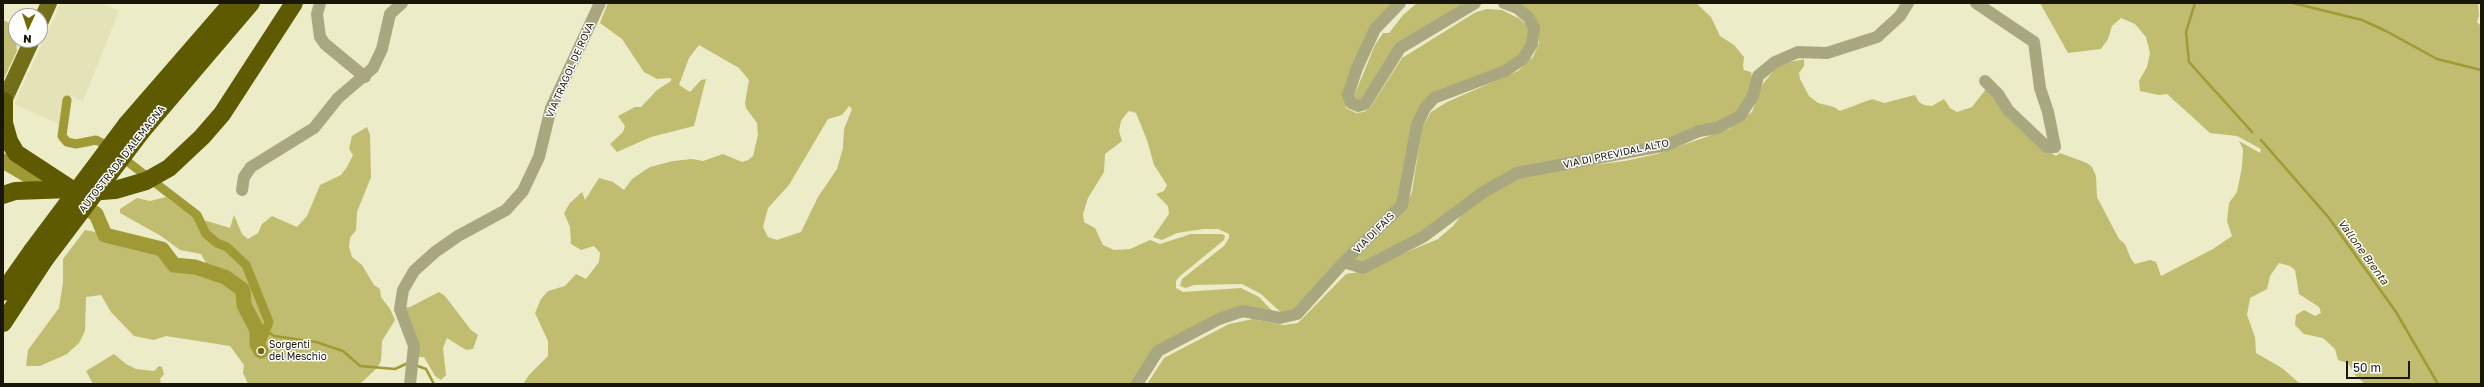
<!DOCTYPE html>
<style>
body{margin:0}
#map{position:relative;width:2484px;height:387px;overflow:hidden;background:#edecc9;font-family:"Golos Text",sans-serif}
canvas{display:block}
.frame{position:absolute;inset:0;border:4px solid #171609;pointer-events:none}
.north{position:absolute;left:8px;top:8px;width:40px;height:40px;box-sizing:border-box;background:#fff;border:1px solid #a2a29d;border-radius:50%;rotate:183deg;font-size:11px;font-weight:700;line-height:16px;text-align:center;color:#171609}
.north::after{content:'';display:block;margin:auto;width:14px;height:18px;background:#706b06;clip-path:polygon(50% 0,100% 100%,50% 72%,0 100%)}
.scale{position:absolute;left:2346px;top:361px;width:64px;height:18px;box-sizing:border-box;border:2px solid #171609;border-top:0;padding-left:5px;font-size:12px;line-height:14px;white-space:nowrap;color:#171609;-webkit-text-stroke:3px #fff;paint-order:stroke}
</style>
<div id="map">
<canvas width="2484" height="387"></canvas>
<div class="frame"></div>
<div class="north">N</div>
<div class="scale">50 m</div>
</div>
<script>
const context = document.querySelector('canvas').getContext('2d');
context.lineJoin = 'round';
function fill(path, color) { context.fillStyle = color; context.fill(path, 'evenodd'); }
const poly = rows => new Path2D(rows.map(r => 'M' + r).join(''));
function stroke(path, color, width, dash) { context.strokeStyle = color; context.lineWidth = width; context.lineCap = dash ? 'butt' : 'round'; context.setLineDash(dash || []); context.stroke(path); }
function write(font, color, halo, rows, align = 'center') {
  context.font = font + ' "Golos Text",sans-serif'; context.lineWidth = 3; context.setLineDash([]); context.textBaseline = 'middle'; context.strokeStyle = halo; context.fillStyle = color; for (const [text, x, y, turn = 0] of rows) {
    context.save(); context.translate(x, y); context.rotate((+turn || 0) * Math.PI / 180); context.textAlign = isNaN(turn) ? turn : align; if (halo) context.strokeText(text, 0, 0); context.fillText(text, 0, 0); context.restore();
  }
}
const built = poly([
 [61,3,100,3,119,11,83,101,70,96,59,124,14,104]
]);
const green = poly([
 [608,3,1399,3,1381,24,1345,99,1346,108,1356,113,1364,112,1370,108,1402,58,1476,12,1487,9,1502,10,1520,19,1531,29,1526,55,1430,103,1398,203,1286,317,1261,294,1242,284,1194,285,1186,288,1180,286,1182,279,1224,246,1229,238,1229,234,1218,229,1203,229,1177,233,1162,240,1153,237,1169,214,1168,206,1156,194,1164,191,1167,185,1154,165,1147,140,1136,113,1129,111,1126,114,1121,121,1119,131,1122,141,1105,154,1104,172,1088,198,1083,214,1084,222,1095,228,1103,245,1114,250,1130,249,1150,240,1160,244,1191,234,1222,234,1225,236,1224,240,1180,276,1176,281,1176,288,1183,292,1241,288,1259,297,1279,318,1242,313,1171,345,1138,384,523,384,529,375,548,356,548,341,535,313,541,299,548,291,565,286,576,274,586,279,599,262,600,253,594,246,581,250,571,244,570,227,564,213,570,203,582,192,585,200,599,178,613,182,624,190,632,179,650,167,673,161,692,159,703,161,723,154,742,162,748,160,753,156,758,135,757,123,746,108,745,103,749,80,739,68,699,45,689,58,679,85,690,92,701,80,706,79,694,126,651,137,617,152,610,144,623,132,625,126,618,116,635,107,641,107,657,90,671,81,671,78,657,79,644,72,622,39,600,23],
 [849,106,852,109,844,129,843,148,837,169,818,197,801,232,777,240,768,237,763,227,768,208,789,185,828,119,842,115],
 [1417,3,1487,3,1478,5,1401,51,1381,81,1357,104,1354,96,1375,45,1383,33,1389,33,1403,15],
 [1508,3,1696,3,1711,17,1720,36,1734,45,1744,57,1743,66,1744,70,1751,72,1754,87,1748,109,1703,133,1521,172,1452,219,1363,268,1355,261,1357,257,1408,201,1412,192,1422,128,1431,112,1447,102,1518,71,1533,57,1539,43,1539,28],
 [2040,3,2478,3,2479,16,2477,22,2481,26,2481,384,2365,384,2355,375,2348,363,2338,360,2335,349,2323,338,2304,334,2295,325,2296,315,2304,310,2315,316,2321,313,2319,307,2299,294,2295,270,2290,266,2279,263,2270,276,2267,289,2250,298,2247,315,2255,337,2256,353,2282,368,2298,382,2303,384,1147,384,1164,358,1229,324,1253,319,1283,325,1298,323,1346,274,1359,272,1438,239,1453,226,1467,208,1512,180,1553,170,1625,161,1657,154,1729,129,1752,112,1762,85,1775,69,1783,63,1801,60,1804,59,1804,66,1799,73,1800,79,1809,96,1818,103,1834,107,1840,111,1872,99,1884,103,1915,95,1919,102,1924,105,1932,106,1944,99,1950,108,1957,112,1972,107,1986,89,2045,148,2056,156,2060,153,2087,163,2092,167,2096,176,2097,197,2119,239,2125,244,2131,259,2135,264,2150,260,2156,262,2161,276,2213,249,2232,236,2227,221,2229,203,2237,192,2242,167,2243,149,2239,141,2260,153,2261,149,2237,136,2210,133,2167,94,2159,95,2140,91,2139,81,2147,67,2150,53,2146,37,2135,24,2121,18,2112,26,2108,39,2101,49,2068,53],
 [3,20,11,24,11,29,15,30,17,51,3,80],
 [367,127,370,135,371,177,357,212,356,230,350,238,349,247,352,257,362,265,374,285,380,289,381,297,390,309,395,320,382,341,381,361,377,368,360,384,248,384,243,373,244,365,230,346,166,336,154,340,134,336,111,312,101,295,86,297,85,331,79,343,67,354,40,366,26,366,28,350,59,308,63,283,63,259,85,230,156,244,161,247,168,261,174,265,193,271,204,272,206,263,201,254,180,250,161,236,120,213,120,209,137,198,150,201,166,197,201,223,204,220,230,228,234,215,242,234,248,239,258,233,262,224,272,216,297,227,307,216,320,185,341,175,347,167,353,155,349,149,352,136],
 [439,292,445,296,471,330,478,335,473,349,466,350,447,338,443,348,446,375,441,380,435,376,424,357,417,357,403,308,410,307],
 [114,354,126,364,136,369,154,371,159,366,162,367,164,374,160,379,161,384,93,384,86,371]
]);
const stream = poly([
 [2195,3,2186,32,2189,62,2252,132],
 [2293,3,2362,20,2386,31,2437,59,2481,70],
 [2261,140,2329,218,2396,312,2438,384],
 [253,322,274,336,316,342,343,351,360,366,395,369,408,363],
 [415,365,426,369,434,384]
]);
const canal = poly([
 [67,100,62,136,67,142,76,144,96,140,106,145,197,215,206,234,217,243,227,247,246,265,269,322,261,343,261,351]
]);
const river = poly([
 [3,161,37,181],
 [91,211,96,214,105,235,162,249,174,265,195,267,225,277,243,290,244,305,257,330,257,344,261,351]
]);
const minor = poly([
 [320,3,317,14,320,37,325,44,365,77],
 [1400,3,1375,29,1357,68,1348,95,1351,103,1358,106,1365,104,1400,48,1475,3],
 [1976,3,2034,42,2040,88,2048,112,2055,147,2047,147,2008,110,1998,94,1985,81],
 [242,190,244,177,251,167,314,128,338,98,373,68,382,49,390,14,402,3],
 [1344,262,1363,268,1423,237,1482,193,1517,173,1667,145,1699,131,1717,128,1740,116,1753,96,1758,76,1775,62,1798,52,1827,53,1877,37,1900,16,1908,3],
 [410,384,414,346,400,309,403,290,414,271,435,252,458,236,506,210,523,191,539,157,551,108,600,3],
 [1137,384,1158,351,1219,319,1243,311,1280,318,1297,314,1344,262,1402,205,1417,125,1425,108,1434,98,1505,71,1523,59,1532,44,1534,28,1529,18,1517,8,1504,3]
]);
const major = poly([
 [40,23,49,3],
 [3,103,32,40]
]);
const highway = poly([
 [4,101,4,123,9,141,16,153,71,189],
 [127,124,232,3],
 [141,132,251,3],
 [3,195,15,191,71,189,89,192,115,190,146,181,169,168,202,137,222,114,294,3],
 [3,292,32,251],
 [3,323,45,259]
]);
const highwayBridge = poly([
 [32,251,127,124],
 [45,259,141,132]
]);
const markers = [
 [261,351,4,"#706b06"]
];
const streetNames = [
 ["VIA TRAGOL DE ROVA",570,70,-66],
 ["VIA DI PREVIDAL ALTO",1616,154,-12],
 ["AUTOSTRADA D'ALEMAGNA",122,159,-52],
 ["VIA DI FAIS",1374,233,-45]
];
const poiNames = [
 ["Sorgenti",269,345],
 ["del Meschio",269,357]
];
const waterNames = [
 ["Vallone Brenta",2363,252,54]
];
fill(built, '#e4e3b7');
fill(green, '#c0bc70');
stroke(stream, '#9f9a35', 2.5);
stroke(canal, '#9f9a35', 9);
stroke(river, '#9f9a35', 15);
stroke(minor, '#a9a780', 12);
stroke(major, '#736f19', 16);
stroke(highway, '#5e5a02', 18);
stroke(highwayBridge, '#5e5a02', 18);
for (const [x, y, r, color] of markers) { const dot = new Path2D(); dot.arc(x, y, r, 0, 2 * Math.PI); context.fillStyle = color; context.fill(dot); stroke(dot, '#fff', 1.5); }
write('10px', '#171609', '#fff', streetNames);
write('10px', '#171609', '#fff', poiNames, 'left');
write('italic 11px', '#322f04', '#fff', waterNames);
</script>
